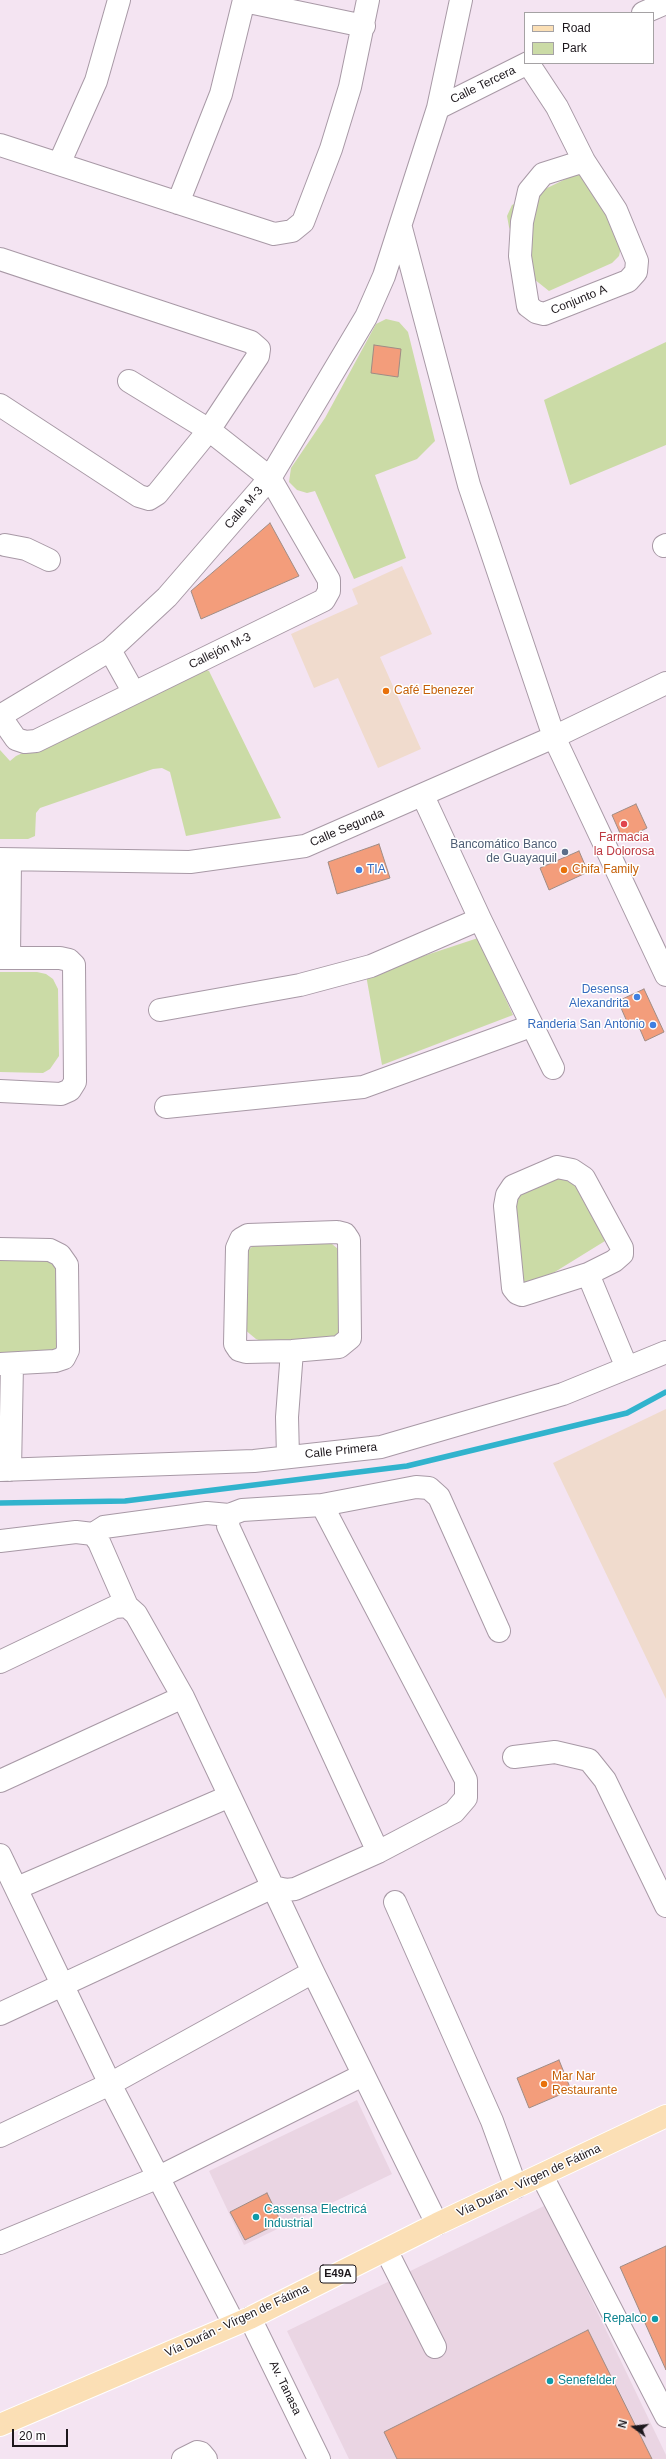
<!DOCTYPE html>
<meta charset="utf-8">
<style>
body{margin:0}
#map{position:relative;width:666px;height:2459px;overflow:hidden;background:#f4e4f2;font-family:Arial,sans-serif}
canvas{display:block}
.legend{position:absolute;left:524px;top:12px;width:130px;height:52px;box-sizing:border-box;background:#fff;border:1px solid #a5a2a4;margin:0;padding:5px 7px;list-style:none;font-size:12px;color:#1d171c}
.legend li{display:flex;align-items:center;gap:8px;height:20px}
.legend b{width:20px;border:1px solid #a5a2a4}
.north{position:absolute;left:614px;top:2407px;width:40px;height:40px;-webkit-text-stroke:3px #fff;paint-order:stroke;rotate:285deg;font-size:11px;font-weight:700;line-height:16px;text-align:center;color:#1d171c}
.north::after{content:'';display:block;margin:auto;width:14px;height:18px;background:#1d171c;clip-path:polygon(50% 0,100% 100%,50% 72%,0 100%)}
.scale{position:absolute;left:12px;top:2429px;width:56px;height:18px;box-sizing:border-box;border:2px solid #1d171c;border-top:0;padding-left:5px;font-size:12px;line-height:14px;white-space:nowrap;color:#1d171c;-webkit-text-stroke:3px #fff;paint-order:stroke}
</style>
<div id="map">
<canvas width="666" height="2459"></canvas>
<ul class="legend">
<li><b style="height:5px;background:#fbdfb5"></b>Road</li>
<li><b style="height:11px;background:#cbdba6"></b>Park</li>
</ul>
<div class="north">N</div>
<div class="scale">20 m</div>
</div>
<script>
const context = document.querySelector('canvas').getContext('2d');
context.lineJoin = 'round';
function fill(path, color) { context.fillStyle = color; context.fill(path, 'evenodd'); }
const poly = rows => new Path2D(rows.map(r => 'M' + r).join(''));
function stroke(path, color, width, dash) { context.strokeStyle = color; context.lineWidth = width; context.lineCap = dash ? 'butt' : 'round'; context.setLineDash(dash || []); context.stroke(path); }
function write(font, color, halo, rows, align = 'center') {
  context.font = font + ' Arial,sans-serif'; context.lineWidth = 3; context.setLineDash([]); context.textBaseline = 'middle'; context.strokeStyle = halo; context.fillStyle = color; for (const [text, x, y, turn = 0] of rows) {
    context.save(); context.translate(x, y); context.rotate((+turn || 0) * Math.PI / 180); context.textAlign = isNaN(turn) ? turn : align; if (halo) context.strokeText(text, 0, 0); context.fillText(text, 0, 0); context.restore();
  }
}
const commercial = poly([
 [402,566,432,634,380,657,421,749,378,768,338,678,314,688,291,634,358,604,352,589],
 [666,1409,666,1699,553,1463]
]);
const industrial = poly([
 [357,2100,392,2174,244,2245,209,2171],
 [546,2205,666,2455,666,2459,349,2459,287,2331]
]);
const green = poly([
 [576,174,586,176,622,243,619,256,612,263,549,291,534,279,509,227,507,216,512,205],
 [386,319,399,322,408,332,435,441,417,459,375,475,406,558,354,579,315,491,307,493,297,490,289,482,291,468,325,418,376,324],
 [666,342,666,445,570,485,544,400],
 [204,669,209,671,281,818,186,836,170,772,162,768,153,769,40,808,36,813,35,836,28,839,0,839,0,750,10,761,16,756],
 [478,938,513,1015,382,1065,366,975],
 [0,972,37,972,46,974,53,979,58,989,59,1056,50,1069,43,1073,0,1072],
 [549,1177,572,1178,605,1241,537,1283,527,1283,519,1279,511,1197],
 [322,1242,332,1244,338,1249,343,1259,344,1326,335,1340,264,1342,256,1339,244,1329,246,1252,254,1245],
 [0,1256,41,1256,57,1263,63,1340,54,1354,0,1357]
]);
const stream = poly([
 [0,1503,125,1501,407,1466,627,1413,666,1392]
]);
const building = poly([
 [374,345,401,349,398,377,371,373,374,345],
 [270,523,299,576,201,619,191,591,270,523],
 [636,804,647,828,623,840,612,815,636,804],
 [379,844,390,878,337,894,328,862,379,844],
 [579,851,588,872,549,890,540,868,579,851],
 [644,989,664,1032,645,1041,636,1020,628,1024,618,1001,644,989],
 [559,2060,571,2090,529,2108,517,2078,559,2060],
 [267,2193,281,2222,245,2240,230,2212,267,2193],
 [666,2246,666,2370,620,2267,666,2246],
 [588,2330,652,2459,397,2459,384,2432,588,2330]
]);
const minor = poly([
 [244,1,364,26],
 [643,13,666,3],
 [528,63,557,107,584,161,616,210,637,261,636,272,628,281,544,314,536,312,528,306,520,256,522,222,529,191,543,174,584,161],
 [438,108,528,63],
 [0,145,274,234,292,231,303,222,331,149,350,87,368,0],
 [59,164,96,81,119,0],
 [178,203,221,94,244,0],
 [401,228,469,485,554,737,666,975],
 [0,259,251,342,259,349,258,356,209,430,157,494,149,499,139,496,0,405],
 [5,545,26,549,49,560],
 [664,546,666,545],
 [110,650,134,693],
 [0,716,110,650,167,597,270,478,366,317,384,276,438,108,461,0],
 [0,716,16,739,25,742,36,741,324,600,329,591,329,580,270,478,209,430,129,381],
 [423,796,480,919,553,1068],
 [0,859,190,862,305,846,554,737,666,683],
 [0,958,60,958,69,960,74,965,75,1082,70,1090,61,1094,0,1091],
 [9,958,10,860],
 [160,1010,300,985,371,966,480,919],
 [166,1107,363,1087,531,1026],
 [557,1167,572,1170,584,1178,622,1248,622,1254,614,1261,588,1274,522,1295,517,1293,513,1288,505,1206,507,1195,513,1186,557,1167],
 [337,1232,345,1234,349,1240,350,1338,339,1347,292,1351,246,1352,239,1350,235,1344,237,1248,241,1239,248,1235,337,1232],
 [0,1249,50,1250,60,1255,67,1265,68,1350,64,1358,55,1361,0,1364],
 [588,1274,627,1368],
 [288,1457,287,1417,292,1351],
 [0,1470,254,1461,381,1447,563,1394,666,1352],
 [10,1470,12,1364],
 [229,1515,228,1526,378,1852],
 [93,1534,104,1527,207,1513,229,1515,242,1510,322,1505,416,1487,429,1488,439,1497,499,1631],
 [0,1541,76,1532,93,1534,99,1542,127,1606,136,1614,183,1697,313,1972,437,2224],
 [0,1662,115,1607,127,1606],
 [514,1757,555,1752,589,1760,605,1780,666,1906],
 [0,1781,183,1697],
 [0,1855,110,2084,234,2324],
 [17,1888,230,1796],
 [395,1902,492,2121,516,2187],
 [0,2014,273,1887,286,1890,295,1889,378,1852,454,1812,466,1798,466,1780,322,1505],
 [0,2136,110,2084,313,1972],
 [542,2176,666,2416],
 [0,2243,159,2177,363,2075],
 [386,2250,435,2347],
 [250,2318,319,2459],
 [183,2459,197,2452,201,2453,206,2459]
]);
const major = poly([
 [0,2425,250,2318,437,2224,666,2116]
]);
const markers = [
 [386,691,4,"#e8710a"],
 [624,824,4,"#e0444e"],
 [565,852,4,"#5c6f8a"],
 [359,870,4,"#3f7fe0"],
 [564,870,4,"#e8710a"],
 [637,997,4,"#3f7fe0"],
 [653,1025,4,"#3f7fe0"],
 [544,2084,4,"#e8710a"],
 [256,2217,4,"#0f9aa8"],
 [655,2319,4,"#0f9aa8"],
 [550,2381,4,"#0f9aa8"]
];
const shields = [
 [338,2274,36]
];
const shieldNames = [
 ["E49A",338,2274]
];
const streetNames = [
 ["Calle Tercera",483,85,-26],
 ["Conjunto A",579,300,-22],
 ["Calle M-3",244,508,-49],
 ["Callejón M-3",220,651,-26],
 ["Calle Segunda",347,828,-23],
 ["Calle Primera",341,1451,-6],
 ["Vía Durán - Vírgen de Fátima",529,2181,-25],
 ["Vía Durán - Vírgen de Fátima",237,2321,-25],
 ["Av. Tanasa",285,2388,64]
];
const foodNames = [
 ["Café Ebenezer",394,691],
 ["Chifa Family",572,870],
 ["Mar Nar",552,2077],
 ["Restaurante",552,2091]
];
const healthNames = [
 ["Farmacia",624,838],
 ["la Dolorosa",624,852]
];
const serviceNames = [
 ["Bancomático Banco",557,845],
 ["de Guayaquil",557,859]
];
const shopNames = [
 ["TIA",367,870,"left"],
 ["Desensa",629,990],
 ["Alexandrita",629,1004],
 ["Randeria San Antonio",645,1025]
];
const cultureNames = [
 ["Cassensa Electricá",264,2210],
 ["Industrial",264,2224],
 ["Repalco",647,2319,"right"],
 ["Senefelder",558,2381]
];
fill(commercial, '#f0dbcd');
fill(industrial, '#ead5e3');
fill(green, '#cbdba6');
stroke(stream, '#31b3cd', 5.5);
fill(building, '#f39d7b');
stroke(building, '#9f8c85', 1);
stroke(minor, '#a899a6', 24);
stroke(major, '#fff', 24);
stroke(minor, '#fff', 22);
stroke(major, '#fbdfb5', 22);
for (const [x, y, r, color] of markers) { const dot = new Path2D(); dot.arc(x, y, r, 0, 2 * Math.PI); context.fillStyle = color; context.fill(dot); stroke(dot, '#fff', 1.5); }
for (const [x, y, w] of shields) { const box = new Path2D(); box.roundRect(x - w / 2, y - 9, w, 18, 3); context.fillStyle = '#fff'; context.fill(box); stroke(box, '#1d171c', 1); }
write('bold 11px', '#1d171c', null, shieldNames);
write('12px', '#1d171c', '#fff', streetNames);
write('12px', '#c56008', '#fff', foodNames, 'left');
write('12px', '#be3a42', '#fff', healthNames);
write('12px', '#4e5e75', '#fff', serviceNames, 'right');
write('12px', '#366cbe', '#fff', shopNames, 'right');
write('12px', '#0d838f', '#fff', cultureNames, 'left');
</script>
